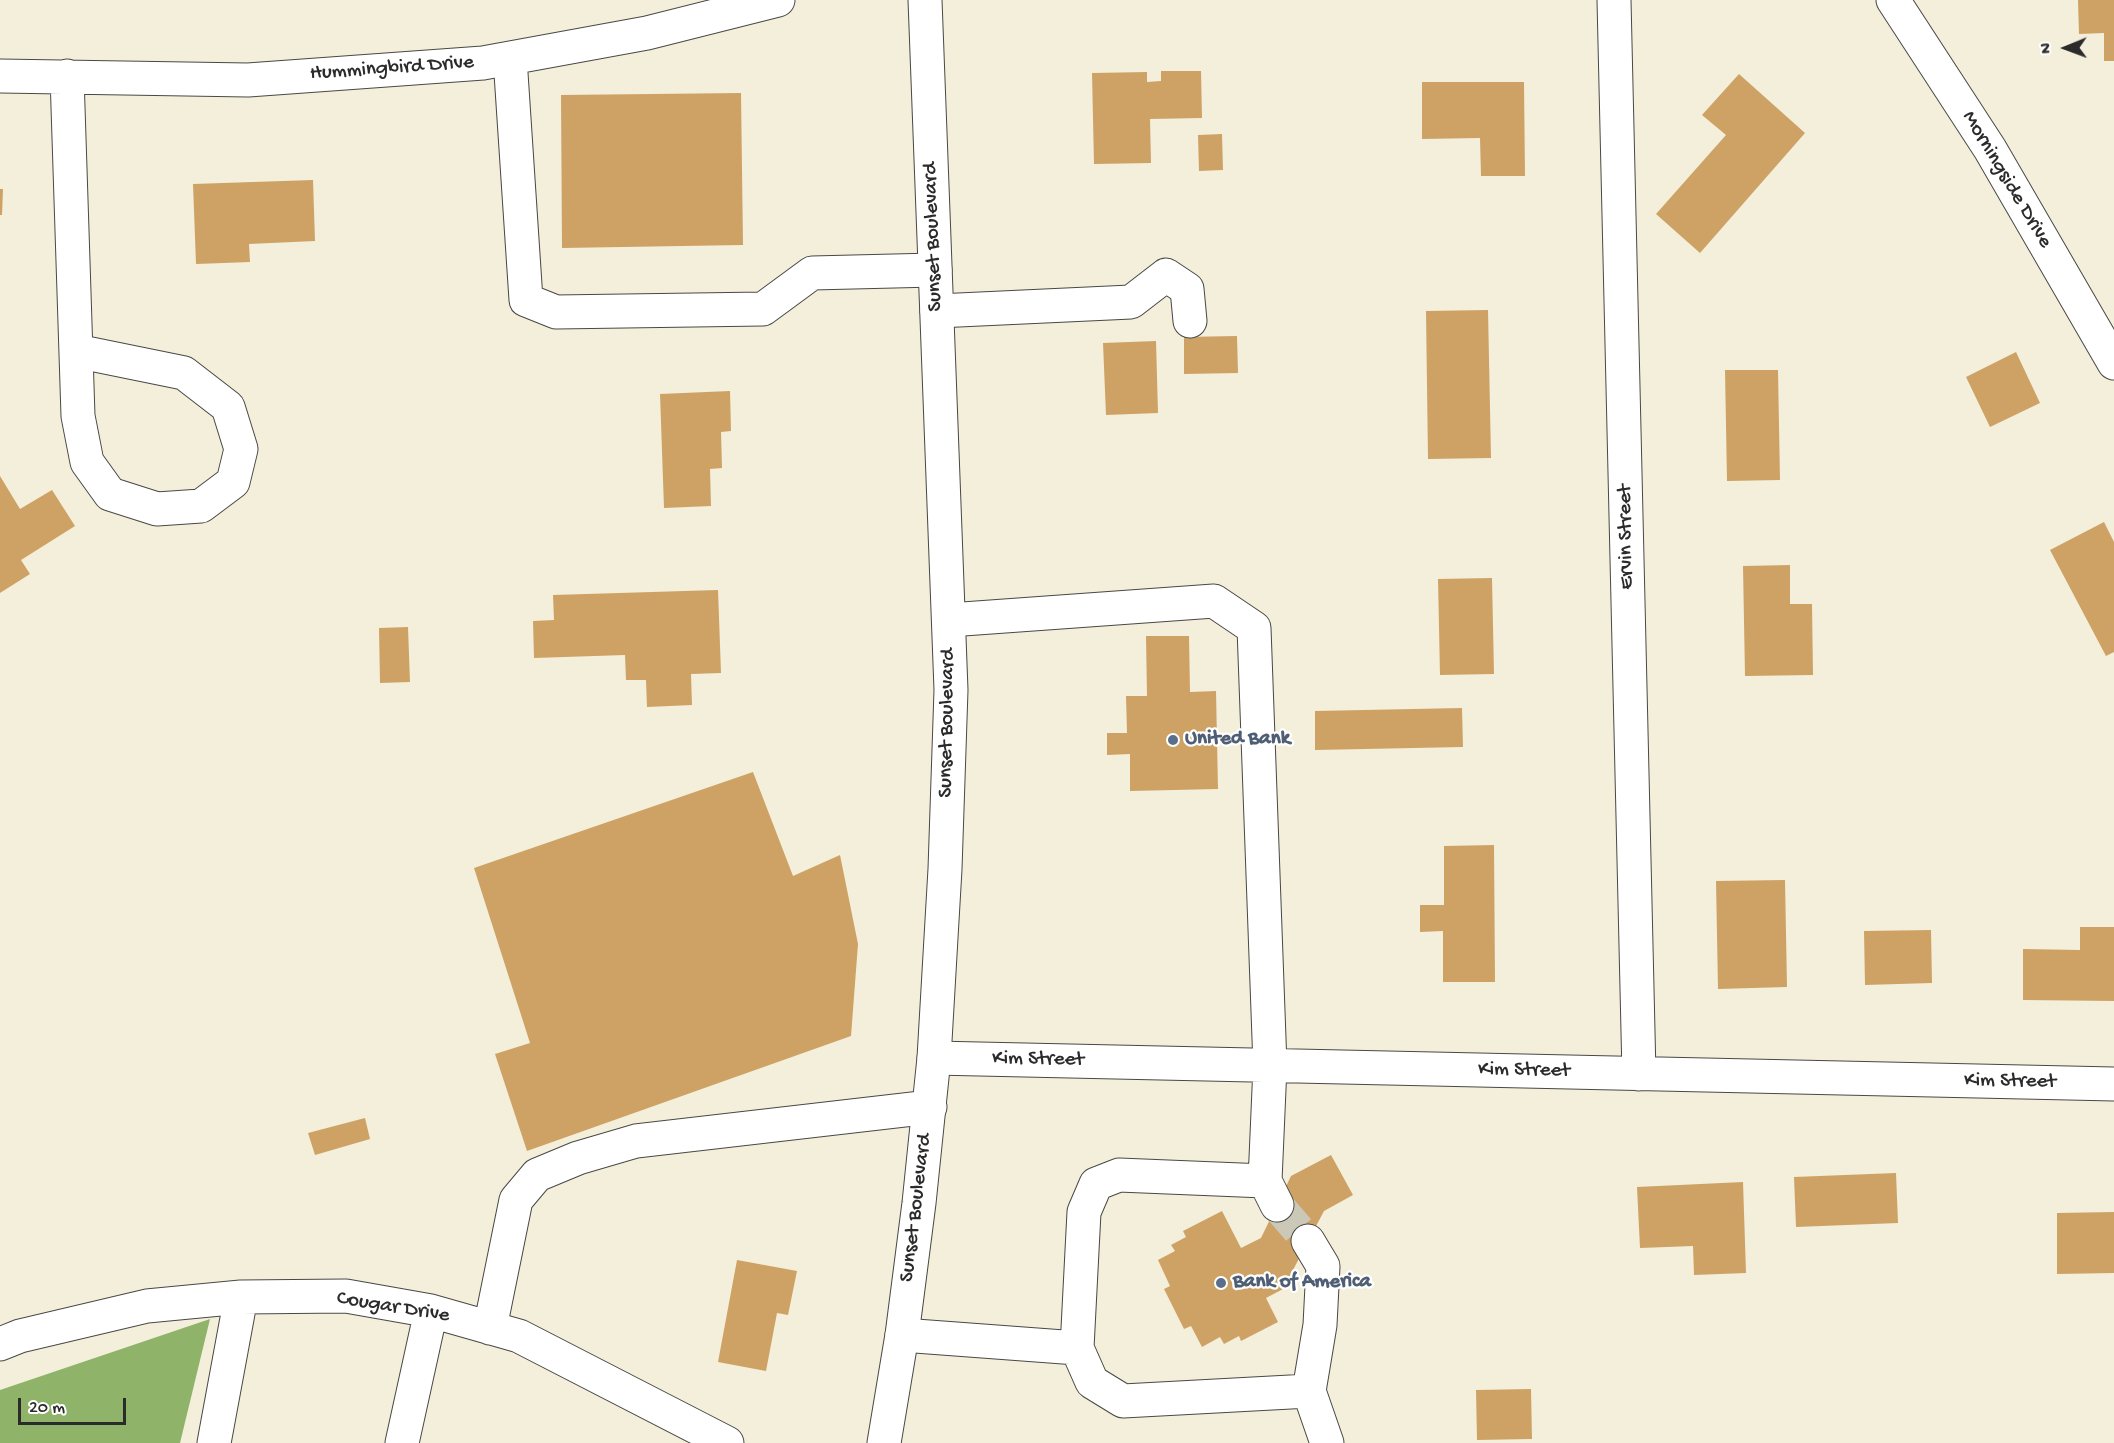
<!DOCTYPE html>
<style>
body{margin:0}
#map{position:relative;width:2114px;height:1443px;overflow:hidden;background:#f3efdb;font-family:"Gochi Hand",sans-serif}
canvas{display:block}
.north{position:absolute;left:2036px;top:18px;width:60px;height:60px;-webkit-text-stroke:4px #fff;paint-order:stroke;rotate:269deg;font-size:16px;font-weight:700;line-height:24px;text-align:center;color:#2b2b2b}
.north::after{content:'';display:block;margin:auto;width:21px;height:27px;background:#2b2b2b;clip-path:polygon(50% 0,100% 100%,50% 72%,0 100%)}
.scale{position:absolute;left:18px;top:1398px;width:108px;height:27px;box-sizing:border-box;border:3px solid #2b2b2b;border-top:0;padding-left:8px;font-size:18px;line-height:21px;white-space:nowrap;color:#2b2b2b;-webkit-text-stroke:4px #fff;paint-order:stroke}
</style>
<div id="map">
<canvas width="2114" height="1443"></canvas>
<div class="north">N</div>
<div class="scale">20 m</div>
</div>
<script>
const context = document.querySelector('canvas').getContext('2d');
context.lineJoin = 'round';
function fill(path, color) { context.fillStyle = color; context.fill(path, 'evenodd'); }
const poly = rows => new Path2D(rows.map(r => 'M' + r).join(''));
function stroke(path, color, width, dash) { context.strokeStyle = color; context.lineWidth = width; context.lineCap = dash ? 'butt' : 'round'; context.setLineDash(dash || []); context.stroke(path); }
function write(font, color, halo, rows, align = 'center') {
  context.font = font + ' "Gochi Hand",sans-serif'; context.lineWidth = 4.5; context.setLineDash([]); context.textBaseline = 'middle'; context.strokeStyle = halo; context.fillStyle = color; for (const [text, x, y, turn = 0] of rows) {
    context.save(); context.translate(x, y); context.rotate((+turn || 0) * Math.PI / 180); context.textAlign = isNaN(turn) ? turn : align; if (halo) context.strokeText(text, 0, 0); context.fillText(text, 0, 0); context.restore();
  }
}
const forest = poly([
 [210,1319,180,1443,0,1443,0,1390]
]);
const building = poly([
 [2078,0,2114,0,2114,61,2104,61,2104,33,2079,34],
 [1161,71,1201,71,1202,118,1150,119,1151,163,1094,164,1092,73,1147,72,1147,82,1161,81],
 [1739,74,1805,133,1700,253,1656,214,1726,135,1702,115],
 [1422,82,1524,82,1525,176,1481,176,1480,138,1422,139],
 [741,93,743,245,562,248,561,95],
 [1222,134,1223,170,1199,171,1198,135],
 [313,180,315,241,249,244,250,262,196,264,193,184],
 [0,189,3,189,2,215,0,215],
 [1488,310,1491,458,1428,459,1426,311],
 [1237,336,1238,373,1184,374,1184,337],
 [1156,341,1158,413,1106,415,1103,343],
 [2016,352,2040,403,1990,427,1966,377],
 [1725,370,1778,370,1780,480,1727,481],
 [730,391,731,431,721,432,722,468,710,469,711,506,664,508,660,394],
 [0,476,20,509,52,490,75,526,21,560,30,574,0,593],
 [2104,522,2114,542,2114,652,2106,656,2050,550],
 [1790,565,1790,604,1812,604,1813,675,1745,676,1743,566],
 [1492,578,1494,674,1440,675,1438,579],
 [718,590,721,673,691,674,692,705,647,707,646,680,626,680,625,655,534,658,533,621,554,620,553,595],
 [408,627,410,682,380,683,379,628],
 [1146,636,1189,636,1190,692,1216,691,1218,789,1130,791,1130,754,1107,755,1107,733,1127,733,1126,696,1147,696],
 [1462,708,1463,747,1315,750,1315,711],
 [753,772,793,876,840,855,858,944,851,1036,527,1151,495,1054,530,1043,474,868],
 [1494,845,1495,982,1443,982,1443,931,1420,932,1420,905,1444,905,1444,846],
 [1785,880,1787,987,1718,989,1716,881],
 [2080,927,2114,927,2114,1001,2023,1000,2023,949,2080,950],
 [1931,930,1932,983,1865,985,1864,931],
 [365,1118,370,1139,315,1155,308,1133],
 [1331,1155,1353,1195,1324,1211,1283,1289,1266,1298,1278,1322,1241,1341,1239,1336,1224,1344,1220,1337,1202,1347,1191,1326,1184,1329,1164,1289,1170,1286,1158,1260,1175,1251,1171,1245,1186,1237,1183,1231,1222,1211,1241,1248,1261,1238,1291,1176],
 [1896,1173,1898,1223,1796,1227,1794,1177],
 [1743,1182,1746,1273,1694,1275,1693,1246,1640,1248,1637,1187],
 [2114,1212,2114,1273,2057,1274,2057,1213],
 [737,1260,797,1271,788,1315,777,1313,766,1371,718,1362],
 [1531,1389,1532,1439,1477,1440,1476,1390]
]);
const minorTunnel = poly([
 [1277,1205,1308,1241]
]);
const minor = poly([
 [1614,0,1639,1074],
 [1893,0,1990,149,2114,363],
 [510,58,526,300,556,312,763,309,812,273,935,270],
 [0,76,248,80,483,63,647,33,778,0],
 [67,76,78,416,87,462,110,494,157,509,201,506,233,482,241,449,228,407,184,373,76,351],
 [937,311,1131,302,1166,275,1187,289,1190,321],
 [949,620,1214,601,1254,628,1270,1066,1265,1181,1277,1205],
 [934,1058,2114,1084],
 [1308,1241,1323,1266,1320,1325,1309,1391],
 [490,1328,516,1200,537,1175,578,1158,636,1141,930,1107],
 [902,1335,1077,1348,1084,1212,1096,1184,1119,1175,1265,1181],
 [0,1344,20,1336,147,1306,241,1297,346,1296,431,1311,519,1336,727,1443],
 [1077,1348,1092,1382,1123,1401,1309,1391,1327,1443],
 [214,1443,241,1297],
 [402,1443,431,1311]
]);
const major = poly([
 [884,1443,902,1335,919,1203,934,1058,945,869,951,690,925,0]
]);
const markers = [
 [1173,740,6,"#5c6f8a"],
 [1221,1283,6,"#5c6f8a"]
];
const streetNames = [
 ["Hummingbird Drive",392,69,-4],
 ["Morningside Drive",2006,180,59],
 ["Sunset Boulevard",934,237,-92],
 ["Ervin Street",1627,537,-91],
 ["Sunset Boulevard",948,723,-89],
 ["Kim Street",1038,1060,1],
 ["Kim Street",1524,1071,1],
 ["Kim Street",2010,1082,1],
 ["Sunset Boulevard",917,1208,-83],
 ["Cougar Drive",393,1308,9]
];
const serviceNames = [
 ["United Bank",1185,740],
 ["Bank of America",1233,1283]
];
fill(forest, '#8fb368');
fill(building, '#cea264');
stroke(minorTunnel, '#cbc8b8', 33, [33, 16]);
stroke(minor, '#494845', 35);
stroke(major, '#494845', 35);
stroke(minor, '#fff', 33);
stroke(major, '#fff', 33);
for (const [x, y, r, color] of markers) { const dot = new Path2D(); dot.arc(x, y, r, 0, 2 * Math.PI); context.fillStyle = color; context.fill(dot); stroke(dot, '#fff', 2); }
write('21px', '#2b2b2b', '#fff', streetNames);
write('bold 21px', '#4e5e75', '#fff', serviceNames, 'left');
</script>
